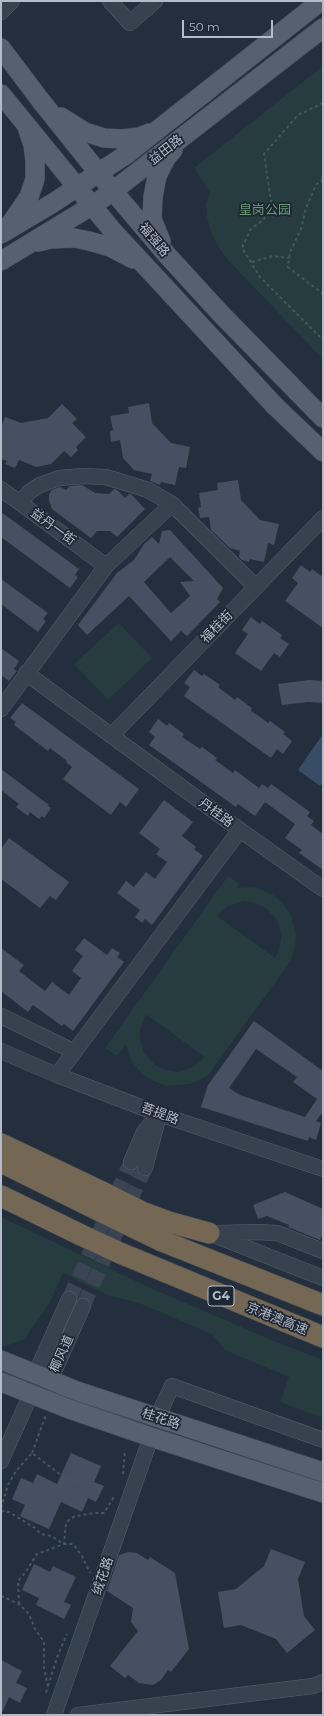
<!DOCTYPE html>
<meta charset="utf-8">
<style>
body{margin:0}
#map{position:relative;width:324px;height:1716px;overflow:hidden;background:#242f3e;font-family:Montserrat,sans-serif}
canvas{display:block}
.frame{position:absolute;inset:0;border:2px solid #b4bcc9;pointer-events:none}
.scale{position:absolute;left:182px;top:20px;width:91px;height:18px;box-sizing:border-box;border:2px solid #b4bcc9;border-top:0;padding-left:5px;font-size:12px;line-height:14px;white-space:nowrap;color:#b4bcc9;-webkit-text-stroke:3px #1d2633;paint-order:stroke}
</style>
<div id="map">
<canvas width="324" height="1716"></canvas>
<div class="frame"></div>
<div class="scale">50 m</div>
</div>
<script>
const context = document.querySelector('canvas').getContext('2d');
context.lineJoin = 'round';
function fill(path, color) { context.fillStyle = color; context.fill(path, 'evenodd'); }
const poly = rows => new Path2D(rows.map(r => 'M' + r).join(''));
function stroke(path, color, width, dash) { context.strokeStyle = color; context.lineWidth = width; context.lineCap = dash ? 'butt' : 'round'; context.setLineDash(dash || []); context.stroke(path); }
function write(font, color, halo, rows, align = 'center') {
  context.font = font + ' Montserrat,"Noto Sans SC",sans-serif'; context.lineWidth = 3.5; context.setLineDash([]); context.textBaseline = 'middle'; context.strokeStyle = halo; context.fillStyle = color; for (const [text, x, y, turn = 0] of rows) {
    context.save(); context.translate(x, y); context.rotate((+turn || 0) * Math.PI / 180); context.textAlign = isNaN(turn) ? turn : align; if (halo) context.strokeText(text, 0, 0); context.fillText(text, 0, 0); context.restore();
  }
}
const green = poly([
 [323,66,323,359,227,259,218,246,211,232,207,217,206,204,210,193,194,168],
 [119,623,152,658,108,700,74,664],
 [228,876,239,884,237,888,254,887,265,891,275,896,283,904,290,913,296,935,295,946,292,957,287,966,209,1074,200,1080,190,1084,167,1086,156,1082,146,1077,138,1069,131,1060,126,1044,117,1056,105,1048],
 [244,901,252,902,266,908,277,920,282,935,279,951,275,958,217,916,228,906],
 [146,1015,147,1015,205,1057,193,1067,178,1072,162,1069,155,1065,144,1053,140,1038,140,1030],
 [1,1217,146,1286,276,1342,323,1360,323,1418,280,1402,289,1377,225,1350,212,1334,139,1303,107,1295,63,1273,49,1304,24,1339,1,1348]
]);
const water = poly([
 [323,734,323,782,320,786,298,770]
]);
const building = poly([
 [149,403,152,423,171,443,190,447,186,468,179,467,175,485,161,482,160,485,150,481,152,474,134,470,123,458,120,440,111,442,110,431,113,430,110,416,129,413,128,407],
 [62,404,77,419,72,423,86,437,76,447,78,450,71,457,64,451,51,464,36,467,19,460,15,468,5,464,7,461,1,459,1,428,5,417,21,423,48,418],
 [238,480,241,500,260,520,279,524,274,545,268,543,264,562,250,559,249,562,242,560,239,557,240,551,230,548,211,530,209,517,200,518,198,508,201,507,199,493,218,490,217,483],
 [82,485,95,493,109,494,114,489,117,490,125,498,129,494,131,494,145,509,117,537,110,531,97,531,91,538,52,509,49,501,49,494,52,490,60,487,66,490,70,486],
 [1,512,79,569,75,575,78,577,70,588,1,537],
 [170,530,223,588,217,599,220,602,187,636,181,631,171,641,129,596,87,635,78,625,117,573,134,560,144,544,152,537,159,544,162,531],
 [170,557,194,581,180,582,190,596,171,613,144,582],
 [301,565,310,572,312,569,323,577,323,628,285,601,298,583,292,578],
 [1,579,48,613,43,619,46,621,38,632,1,604],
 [251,617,260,624,262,621,282,635,280,638,289,644,280,657,274,653,261,671,235,653,248,634,242,630],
 [1,648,19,661,14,669,17,671,9,681,1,675],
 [194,670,202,676,204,674,220,685,218,687,235,700,237,697,252,708,251,711,260,717,268,723,270,721,285,732,283,734,292,741,283,754,277,749,271,758,184,696,190,687,184,683],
 [309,680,323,681,323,703,308,702,282,705,278,684],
 [22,703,139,789,126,807,120,802,111,815,63,779,72,767,66,762,67,761,50,748,48,751,14,725,16,722,10,718],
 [158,719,167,726,169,723,184,734,182,737,200,749,202,747,217,758,215,760,233,773,235,770,259,788,262,784,268,788,271,784,310,812,307,816,314,821,311,825,323,834,323,870,299,853,302,850,285,838,295,824,265,802,255,816,238,804,236,807,149,745,155,737,149,732],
 [1,769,49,805,48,806,51,808,44,818,42,816,39,819,30,812,28,816,16,807,19,804,1,790],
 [164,800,193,822,182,836,196,847,194,849,203,856,152,925,145,919,142,923,135,917,140,910,117,893,126,881,134,887,146,872,155,879,167,862,156,854,160,849,139,833],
 [9,838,69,882,56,900,50,896,40,908,1,879,1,849],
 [84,938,107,955,112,948,120,953,117,957,124,962,73,1031,64,1024,62,1026,33,1005,28,1012,1,991,1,948,24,965,19,971,45,991,52,982,69,995,81,978,72,971,83,956,75,950],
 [254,1021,323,1071,323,1112,316,1121,321,1123,316,1140,309,1137,308,1141,201,1107,208,1085],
 [256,1049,297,1077,293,1082,317,1099,305,1117,240,1095,229,1088],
 [285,1192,323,1209,323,1233,320,1240,288,1227,289,1225,267,1216,258,1219,253,1205],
 [71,1453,101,1466,94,1482,104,1486,96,1502,88,1498,82,1512,61,1502,49,1529,20,1516,25,1505,12,1499,21,1478,33,1483,37,1474,57,1484],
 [271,1549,305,1562,298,1579,304,1616,315,1630,287,1653,276,1639,241,1625,224,1628,218,1592,236,1589,264,1566],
 [128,1552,137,1553,148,1560,150,1557,175,1573,189,1649,171,1672,168,1670,161,1680,153,1685,139,1683,128,1675,125,1678,110,1666,138,1631,131,1622,133,1608,107,1591,119,1555],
 [34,1564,50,1572,53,1566,76,1577,64,1602,71,1605,64,1619,36,1605,39,1598,22,1590],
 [1,1660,22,1671,16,1683,27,1688,20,1703,9,1697,1,1715]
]);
const minorTunnel = poly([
 [69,1299,131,1162],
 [83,1306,145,1168]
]);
const path = poly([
 [323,103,298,115,264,154,271,201,264,219,250,230,242,248,260,277,323,340],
 [323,179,316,185,306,208,301,229,290,252,288,267,323,294],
 [252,262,273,256,289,258],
 [32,1453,46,1415],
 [123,1474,125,1450],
 [1,1508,8,1485,16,1471,32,1453,65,1478,76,1481],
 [1,1511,9,1512,35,1528,41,1534,51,1536,64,1544,73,1544,82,1556,90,1573],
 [1,1596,19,1604,29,1614,35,1629,44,1642,44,1668,48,1686,46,1693],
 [19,1604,18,1581,25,1573,37,1554,64,1544,66,1523,71,1518,81,1515,94,1513,104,1513,115,1495],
 [48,1686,58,1655,67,1634]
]);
const minor = poly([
 [110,1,130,23,155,1],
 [1,12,12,1],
 [1,489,106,566],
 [20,503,29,492,40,485,59,478,83,476,106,477,148,490,172,504,256,587],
 [26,673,240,830,323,889],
 [1,709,106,566,172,504],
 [112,735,323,518],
 [1,1016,73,1051],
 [1,1051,57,1075,159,1114,323,1169],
 [57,1075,240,830],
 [131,1162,144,1132,159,1114],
 [145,1168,157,1123],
 [209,1233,323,1278],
 [217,1233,257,1232,277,1233,323,1251],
 [42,1387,50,1381,83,1306],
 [157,1418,172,1386,323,1440],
 [1,1461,31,1394,35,1375,69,1299],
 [54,1715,151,1437],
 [78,1715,313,1686,323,1682]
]);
const major = poly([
 [1,48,41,101,113,191,167,255,222,315,323,418],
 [1,94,112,230,274,405,323,452],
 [61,117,85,132,104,138,122,139,139,137,149,133],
 [9,226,29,197,35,179,35,161,33,145,28,130],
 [1,234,53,203,127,154,321,1],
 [161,241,152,219,153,197,157,176,166,158,173,150],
 [38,242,51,239,74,238,89,241,110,247,133,259],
 [1,261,93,205,113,191,323,28],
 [1,1360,77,1391,323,1472],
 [1,1382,69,1409,151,1437,323,1493]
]);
const highway = poly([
 [1,1144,102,1192],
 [1,1162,94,1208],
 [1,1196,81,1235],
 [142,1212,169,1222,209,1233],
 [133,1227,162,1241,323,1305],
 [120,1253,323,1337]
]);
const highwayBridge = poly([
 [102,1192,142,1212],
 [94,1208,133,1227],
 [81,1235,120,1253]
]);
const shields = [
 [221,1296,26]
];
const shieldNames = [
 ["G4",221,1296]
];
const streetNames = [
 ["益田路",166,150,-38],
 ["福强路",154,240,50],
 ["益丹一街",53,527,36],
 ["福桂街",217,627,-46],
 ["丹桂路",216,813,36],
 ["菩提路",160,1114,20],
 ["京港澳高速",277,1319,22],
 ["椰风道",62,1354,-66],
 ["桂花路",161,1419,18],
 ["绒花路",103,1576,-71]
];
const parkNames = [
 ["皇岗公园",265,210]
];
fill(green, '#263c3f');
fill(water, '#394c67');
fill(building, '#455162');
stroke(minorTunnel, '#3a4453', 15, [15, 8]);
stroke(minor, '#565f6c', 16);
stroke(major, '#414a57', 20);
stroke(highway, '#434c59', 22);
stroke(path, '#44595c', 2, [3, 3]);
stroke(minor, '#38414e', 15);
stroke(major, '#56606e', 19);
stroke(highway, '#746855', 21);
stroke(highwayBridge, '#434c59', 22, []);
stroke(highwayBridge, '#746855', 21);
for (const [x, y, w] of shields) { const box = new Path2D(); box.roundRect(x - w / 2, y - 10, w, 20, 3); context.fillStyle = '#1d2633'; context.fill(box); stroke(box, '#b4bcc9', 1); }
write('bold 12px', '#b4bcc9', null, shieldNames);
write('13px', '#b4bcc9', '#1d2633', streetNames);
write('13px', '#6b9a76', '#1d2633', parkNames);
</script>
